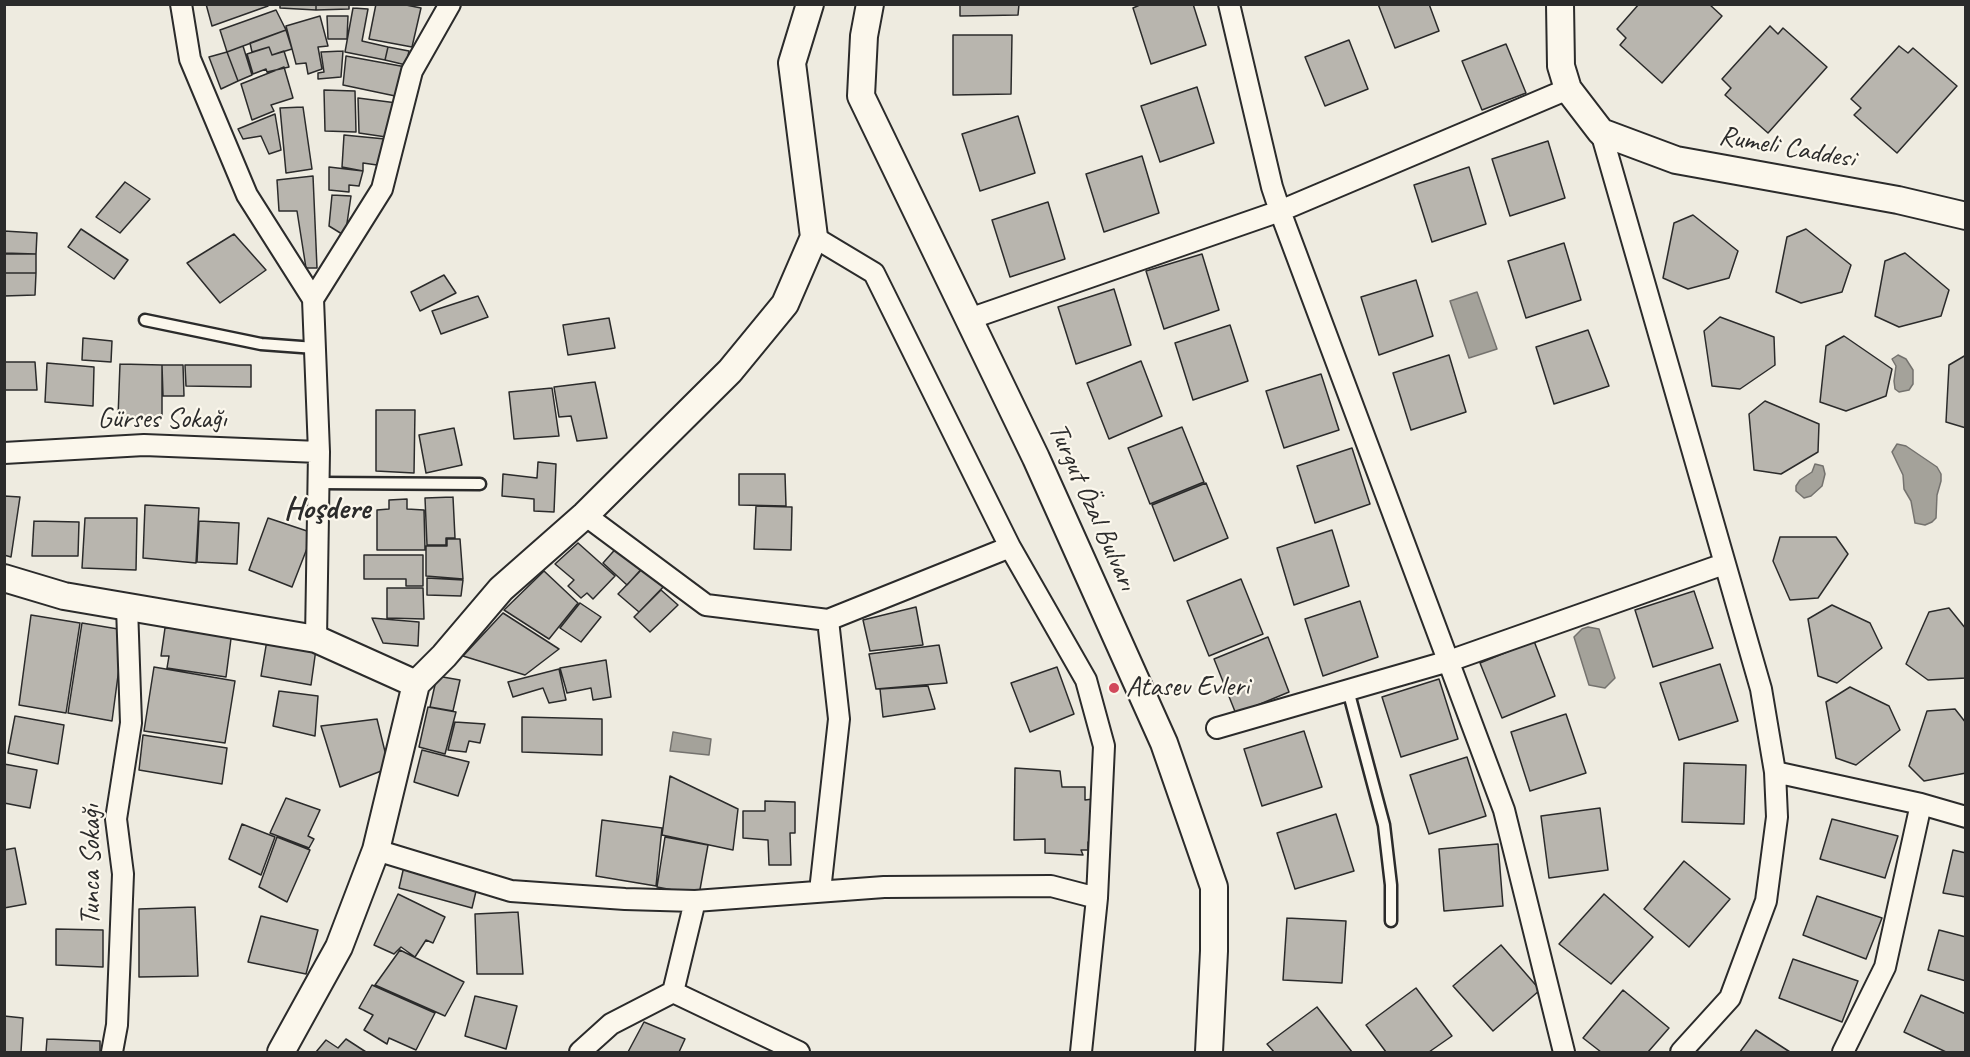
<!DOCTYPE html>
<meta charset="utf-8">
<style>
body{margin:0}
#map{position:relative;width:1970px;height:1057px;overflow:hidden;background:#eeebe0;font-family:Caveat,sans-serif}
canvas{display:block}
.frame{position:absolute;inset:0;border:6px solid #2b2b2b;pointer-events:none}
</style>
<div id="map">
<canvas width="1970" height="1057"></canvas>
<div class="frame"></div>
</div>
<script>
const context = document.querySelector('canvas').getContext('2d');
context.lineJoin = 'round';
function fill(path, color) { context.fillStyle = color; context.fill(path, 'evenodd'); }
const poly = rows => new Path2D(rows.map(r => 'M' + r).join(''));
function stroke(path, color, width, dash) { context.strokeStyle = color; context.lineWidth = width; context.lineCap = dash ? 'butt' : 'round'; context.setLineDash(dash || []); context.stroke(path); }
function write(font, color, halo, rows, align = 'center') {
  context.font = font + ' Caveat,sans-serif'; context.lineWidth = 4.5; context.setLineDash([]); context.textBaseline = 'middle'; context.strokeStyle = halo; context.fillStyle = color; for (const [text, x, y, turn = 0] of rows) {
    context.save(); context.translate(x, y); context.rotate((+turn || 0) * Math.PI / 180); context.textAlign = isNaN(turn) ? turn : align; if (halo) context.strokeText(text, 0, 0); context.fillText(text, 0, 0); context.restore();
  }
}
const water = poly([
 [1477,292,1497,349,1469,358,1450,301,1477,292],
 [1898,355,1906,359,1913,370,1913,384,1909,390,1899,392,1895,389,1894,381,1896,366,1892,359,1898,355],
 [1897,444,1906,446,1937,467,1941,474,1941,481,1937,495,1936,518,1932,522,1925,525,1915,523,1911,501,1904,489,1903,475,1892,452,1897,444],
 [1815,464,1823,466,1825,474,1822,486,1811,496,1804,498,1796,491,1796,486,1800,480,1812,472,1815,464],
 [1588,627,1599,629,1615,678,1605,688,1589,685,1574,637,1582,629,1588,627],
 [673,732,711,739,709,755,670,751,673,732]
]);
const building = poly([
 [206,4,267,4,268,6,212,26,206,4],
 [280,4,316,4,316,10,280,8,280,4],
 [316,4,349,4,349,9,316,10,316,4],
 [376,4,401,4,421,8,412,47,369,39,376,4],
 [960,4,1019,4,1018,15,960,16,960,4],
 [1142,4,1193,4,1206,45,1151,64,1133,8,1142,4],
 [1378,4,1429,4,1439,31,1395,48,1378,4],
 [1639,4,1709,4,1722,16,1662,83,1620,45,1626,38,1617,29,1639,4],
 [353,8,368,9,362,41,388,47,385,60,345,52,353,8],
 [276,10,286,30,227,52,220,30,276,10],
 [320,16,328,46,318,47,322,69,308,74,306,63,296,64,286,26,320,16],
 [327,16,348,16,347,39,328,39,327,16],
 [1770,26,1778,34,1783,28,1827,67,1768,133,1725,95,1731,88,1722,79,1770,26],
 [286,30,292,49,272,55,269,47,252,52,250,43,286,30],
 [953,35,1012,35,1011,94,953,95,953,35],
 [1349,40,1368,89,1325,106,1305,57,1349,40],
 [1506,44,1526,93,1482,110,1462,61,1506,44],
 [243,46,252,75,238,81,227,52,243,46],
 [1899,46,1908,53,1913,48,1957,86,1897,153,1854,115,1861,108,1851,99,1899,46],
 [269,47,272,55,284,51,289,67,267,72,266,69,253,74,247,54,269,47],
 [388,47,409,51,406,65,385,60,388,47],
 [343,51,341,77,318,79,318,73,324,72,321,52,343,51],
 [227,52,238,81,221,89,209,57,227,52],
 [346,56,406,67,400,97,343,85,346,56],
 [284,67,293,98,271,105,274,111,252,120,241,84,284,67],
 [1197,87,1214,143,1160,162,1141,106,1197,87],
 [324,90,355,91,356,132,325,131,324,90],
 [358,98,397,103,393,138,359,133,358,98],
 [303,107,312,169,286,173,280,108,303,107],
 [275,114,281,150,269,154,261,136,243,139,238,129,275,114],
 [1018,116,1035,173,980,191,962,134,1018,116],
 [344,135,385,139,377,165,363,163,363,171,342,167,344,135],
 [1548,141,1565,198,1510,216,1492,159,1548,141],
 [1142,156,1159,213,1104,232,1086,174,1142,156],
 [329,167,363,171,359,186,349,185,349,192,329,190,329,167],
 [1469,167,1486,224,1432,242,1414,185,1469,167],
 [313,176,317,268,306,268,297,211,279,211,277,180,313,176],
 [125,182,150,199,120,233,96,217,125,182],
 [332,195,351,196,346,230,342,234,329,226,332,195],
 [1048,202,1065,259,1010,277,992,220,1048,202],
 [1693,215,1738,251,1729,278,1688,289,1663,278,1674,223,1693,215],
 [81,229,128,260,114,279,68,247,81,229],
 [1806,229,1851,265,1842,292,1801,303,1776,292,1787,237,1806,229],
 [4,231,37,233,36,254,4,253,4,231],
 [234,234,266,270,220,303,187,263,234,234],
 [1564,243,1581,300,1526,318,1508,261,1564,243],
 [1905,253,1949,290,1941,316,1899,327,1875,316,1885,261,1905,253],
 [4,254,36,254,36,273,4,273,4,254],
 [1202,254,1219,310,1164,329,1146,271,1202,254],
 [4,273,36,273,35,295,4,296,4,273],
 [444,275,456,293,420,311,411,292,444,275],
 [1416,280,1433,336,1379,355,1361,297,1416,280],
 [1114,289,1131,345,1076,364,1058,307,1114,289],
 [478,296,488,317,441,334,432,311,478,296],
 [1720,317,1774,337,1775,365,1740,389,1712,386,1704,331,1720,317],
 [609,318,615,348,568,355,563,325,609,318],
 [1230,325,1248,381,1193,400,1175,343,1230,325],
 [1588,330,1609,386,1554,404,1536,347,1588,330],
 [1844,336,1892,369,1886,396,1846,411,1820,402,1826,346,1844,336],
 [83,338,112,341,111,362,82,360,83,338],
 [1449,355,1466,412,1411,430,1393,373,1449,355],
 [1966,355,1966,428,1946,422,1949,365,1966,355],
 [1141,361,1162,416,1109,439,1087,383,1141,361],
 [4,362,35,362,37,390,4,390,4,362],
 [47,363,94,367,93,406,45,402,47,363],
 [120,364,162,365,162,418,118,417,120,364],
 [162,365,183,365,184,396,163,396,162,365],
 [185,365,251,365,251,387,186,386,185,365],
 [1321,374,1339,430,1284,448,1266,391,1321,374],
 [595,382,607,438,577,441,571,416,559,417,554,387,595,382],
 [552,388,559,436,514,439,509,392,552,388],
 [1765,401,1819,424,1818,452,1781,474,1754,470,1749,414,1765,401],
 [376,410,415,410,414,473,376,471,376,410],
 [1182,427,1204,482,1150,504,1128,448,1182,427],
 [454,428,462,465,426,473,419,435,454,428],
 [1352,448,1370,504,1315,523,1297,466,1352,448],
 [538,462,556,464,554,512,534,511,534,499,502,496,503,474,537,478,538,462],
 [739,474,785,474,786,506,739,505,739,474],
 [1206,483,1228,538,1174,561,1152,505,1206,483],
 [4,496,20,497,11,557,4,555,4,496],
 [453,497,455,538,446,538,446,545,427,545,425,498,453,497],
 [407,499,407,509,424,510,425,550,377,550,377,510,389,509,389,500,407,499],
 [145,505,199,508,196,563,143,558,145,505],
 [756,506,792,507,791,550,754,549,756,506],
 [85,518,137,518,136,570,82,568,85,518],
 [268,518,313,533,292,587,249,570,268,518],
 [34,521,79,522,78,556,32,556,34,521],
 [199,521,239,523,237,564,197,562,199,521],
 [1332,530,1349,586,1294,605,1277,548,1332,530],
 [1780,537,1836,537,1848,554,1818,598,1790,600,1773,561,1780,537],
 [447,539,460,539,463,579,426,576,426,546,447,546,447,539],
 [578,543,615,576,593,599,587,593,581,598,568,586,574,580,555,564,578,543],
 [620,544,645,565,627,585,603,563,620,544],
 [364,555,423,555,423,586,406,586,406,579,364,579,364,555],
 [646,565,669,581,639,612,618,594,646,565],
 [544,571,578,603,549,639,504,610,544,571],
 [427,578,463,580,461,596,427,595,427,578],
 [1241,579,1263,634,1209,656,1187,601,1241,579],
 [387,588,423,588,424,619,387,618,387,588],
 [661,590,678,605,650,632,634,617,661,590],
 [1694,591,1713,648,1653,667,1635,610,1694,591],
 [1360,601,1378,657,1323,676,1305,619,1360,601],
 [580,603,601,617,581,642,560,628,580,603],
 [1832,605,1870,623,1882,648,1837,683,1818,676,1808,619,1832,605],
 [916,607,923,645,870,651,863,620,916,607],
 [1949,608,1966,629,1966,678,1928,680,1906,664,1929,612,1949,608],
 [503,613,559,649,525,675,463,656,503,613],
 [31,615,80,623,66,713,19,705,31,615],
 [372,618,419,622,418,646,383,643,372,618],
 [173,622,232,631,226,677,167,668,169,656,161,656,165,628,174,628,173,622],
 [82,623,124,630,112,721,68,713,82,623],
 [1268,637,1289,692,1236,714,1214,659,1268,637],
 [267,640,316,649,311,685,261,676,267,640],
 [1534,641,1555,696,1502,718,1480,663,1534,641],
 [939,645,947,683,876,689,869,654,939,645],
 [606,660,611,697,593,700,591,688,567,693,560,668,606,660],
 [1720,664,1738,721,1679,740,1660,683,1720,664],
 [154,667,235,681,225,743,144,731,154,667],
 [1057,667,1074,714,1030,732,1011,683,1057,667],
 [559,669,566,700,549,703,543,688,513,697,508,682,559,669],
 [437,676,460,680,453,711,430,707,437,676],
 [1439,679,1458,739,1401,757,1382,697,1439,679],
 [928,686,935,709,883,717,880,689,928,686],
 [1850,687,1889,706,1900,730,1856,765,1836,758,1826,702,1850,687],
 [279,691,318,696,315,736,273,726,279,691],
 [428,707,456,712,445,754,419,747,428,707],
 [1955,709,1966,723,1966,773,1924,781,1909,766,1927,711,1955,709],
 [1566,714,1586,773,1530,791,1511,732,1566,714],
 [15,716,64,725,58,764,8,753,15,716],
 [522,717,602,719,602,755,522,752,522,717],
 [377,719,389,768,340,787,321,726,377,719],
 [455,722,485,724,480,743,469,741,466,752,448,750,455,722],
 [1304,731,1322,787,1262,806,1244,749,1304,731],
 [143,735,227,748,222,784,139,770,143,735],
 [422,750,469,762,458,796,414,782,422,750],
 [1467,757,1486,816,1429,834,1410,775,1467,757],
 [1684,763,1746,765,1744,824,1682,822,1684,763],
 [4,764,37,770,30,808,4,803,4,764],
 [1015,768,1060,771,1062,787,1085,787,1085,800,1093,799,1091,842,1088,842,1088,850,1081,850,1083,855,1045,853,1045,839,1014,840,1015,768],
 [670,776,738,809,733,850,662,835,670,776],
 [286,798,320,810,308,836,314,839,309,848,270,833,286,798],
 [765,801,795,802,795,833,790,833,791,865,769,865,768,840,743,838,743,811,765,811,765,801],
 [1600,808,1608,870,1549,878,1541,816,1600,808],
 [1336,814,1354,871,1295,889,1277,833,1336,814],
 [1832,819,1898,836,1885,878,1820,859,1832,819],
 [602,820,662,828,656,886,596,876,602,820],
 [242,824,275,837,261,875,229,859,242,824],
 [277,837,310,850,287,902,259,887,277,837],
 [665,837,708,845,699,895,657,887,665,837],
 [1498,844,1503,906,1444,911,1439,849,1498,844],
 [15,848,26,904,4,908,4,850,15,848],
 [1953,850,1966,853,1966,897,1943,893,1953,850],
 [1684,861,1730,899,1689,947,1644,909,1684,861],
 [405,862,478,883,472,908,399,888,405,862],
 [398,894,445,917,433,943,426,940,415,957,401,947,394,954,374,945,398,894],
 [1604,894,1653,937,1611,984,1559,944,1604,894],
 [1817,896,1882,918,1866,959,1803,935,1817,896],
 [195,907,198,976,139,977,139,909,195,907],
 [518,912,523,974,477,974,475,914,518,912],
 [261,916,318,930,306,974,248,962,261,916],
 [1287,918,1346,921,1342,983,1283,980,1287,918],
 [56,929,103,930,103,967,56,965,56,929],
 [1939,930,1966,937,1966,981,1928,970,1939,930],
 [1501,945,1540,990,1493,1031,1453,986,1501,945],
 [400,950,464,982,445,1016,375,985,400,950],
 [1793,959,1858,981,1842,1022,1779,998,1793,959],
 [372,985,435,1013,416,1050,389,1038,387,1044,364,1030,373,1015,359,1008,372,985],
 [1416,988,1452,1036,1429,1052,1386,1052,1366,1025,1416,988],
 [1623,990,1669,1028,1648,1052,1601,1052,1583,1038,1623,990],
 [1921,995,1966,1014,1966,1052,1946,1052,1904,1032,1921,995],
 [475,996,517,1006,506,1049,465,1036,475,996],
 [1317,1007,1352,1052,1274,1052,1267,1044,1317,1007],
 [4,1016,23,1018,21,1052,4,1052,4,1016],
 [644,1022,685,1039,679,1052,628,1052,644,1022],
 [1756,1030,1790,1052,1740,1052,1756,1030],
 [47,1039,100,1041,100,1052,46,1052,47,1039],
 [346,1039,366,1052,316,1052,326,1040,338,1048,346,1039]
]);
const service = poly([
 [145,320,261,344,315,348],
 [319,483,480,484],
 [1348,690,1384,825,1391,885,1391,921]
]);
const minor = poly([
 [181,4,190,59,247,195,313,299,319,452,316,639],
 [1229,4,1272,187,1280,211,1504,810,1564,1052],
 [1601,132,1761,689,1775,772,1777,817,1766,901,1730,998,1681,1052],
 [814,237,874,273,1010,547,828,620],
 [313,299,382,189,412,71,450,4],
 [969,319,1280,211,1568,89],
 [4,453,144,445,319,452],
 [585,515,706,605,828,620,839,719,820,891],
 [1010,547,1086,680,1104,746,1097,898],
 [1217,728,1449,661,1724,564],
 [1775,772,1921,804,1966,817],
 [376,850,511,891,625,899,695,901,884,887,1051,886,1097,898,1081,1052],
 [695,901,673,992,799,1052],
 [112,1052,117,1025,123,874,116,819,131,723,127,607],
 [580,1052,611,1024,673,992],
 [1843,1052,1885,967,1921,804]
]);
const tertiary = poly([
 [870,4,864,36,861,96,1036,458,1164,743,1214,887,1214,951,1209,1052],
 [1560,4,1561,66,1568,89,1601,132,1676,160,1898,200,1966,216],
 [4,578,64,596,316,639,416,684],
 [281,1052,339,947,376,850,416,684,444,656,501,589,585,515,730,371,785,304,814,237,792,63,810,4]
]);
const markers = [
 [1114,688,6,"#d1495b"]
];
const streetNames = [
 ["Rumeli Caddesi",1787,148,10],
 ["Gürses Sokağı",162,420],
 ["Turgut Özal Bulvarı",1092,507,66],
 ["Tunca Sokağı",92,865,-90]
];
const poiNames = [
 ["Atasev Evleri",1126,688]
];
const quarterNames = [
 ["Hoşdere",327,510]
];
fill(water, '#a4a29a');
stroke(water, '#74726e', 1.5);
fill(building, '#b8b5ae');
stroke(building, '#2b2b2b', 1.5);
stroke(service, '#2b2b2b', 15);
stroke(minor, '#2b2b2b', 24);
stroke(tertiary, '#2b2b2b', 30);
stroke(service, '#fbf7ec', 10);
stroke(minor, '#fbf7ec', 20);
stroke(tertiary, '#fbf7ec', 26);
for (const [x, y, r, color] of markers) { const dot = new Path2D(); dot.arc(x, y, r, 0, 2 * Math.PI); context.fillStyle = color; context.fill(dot); stroke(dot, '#fbf7ec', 2); }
write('28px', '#2b2b2b', '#fbf7ec', streetNames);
write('28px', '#2b2b2b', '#fbf7ec', poiNames, 'left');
write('bold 32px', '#2b2b2b', '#fbf7ec', quarterNames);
</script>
